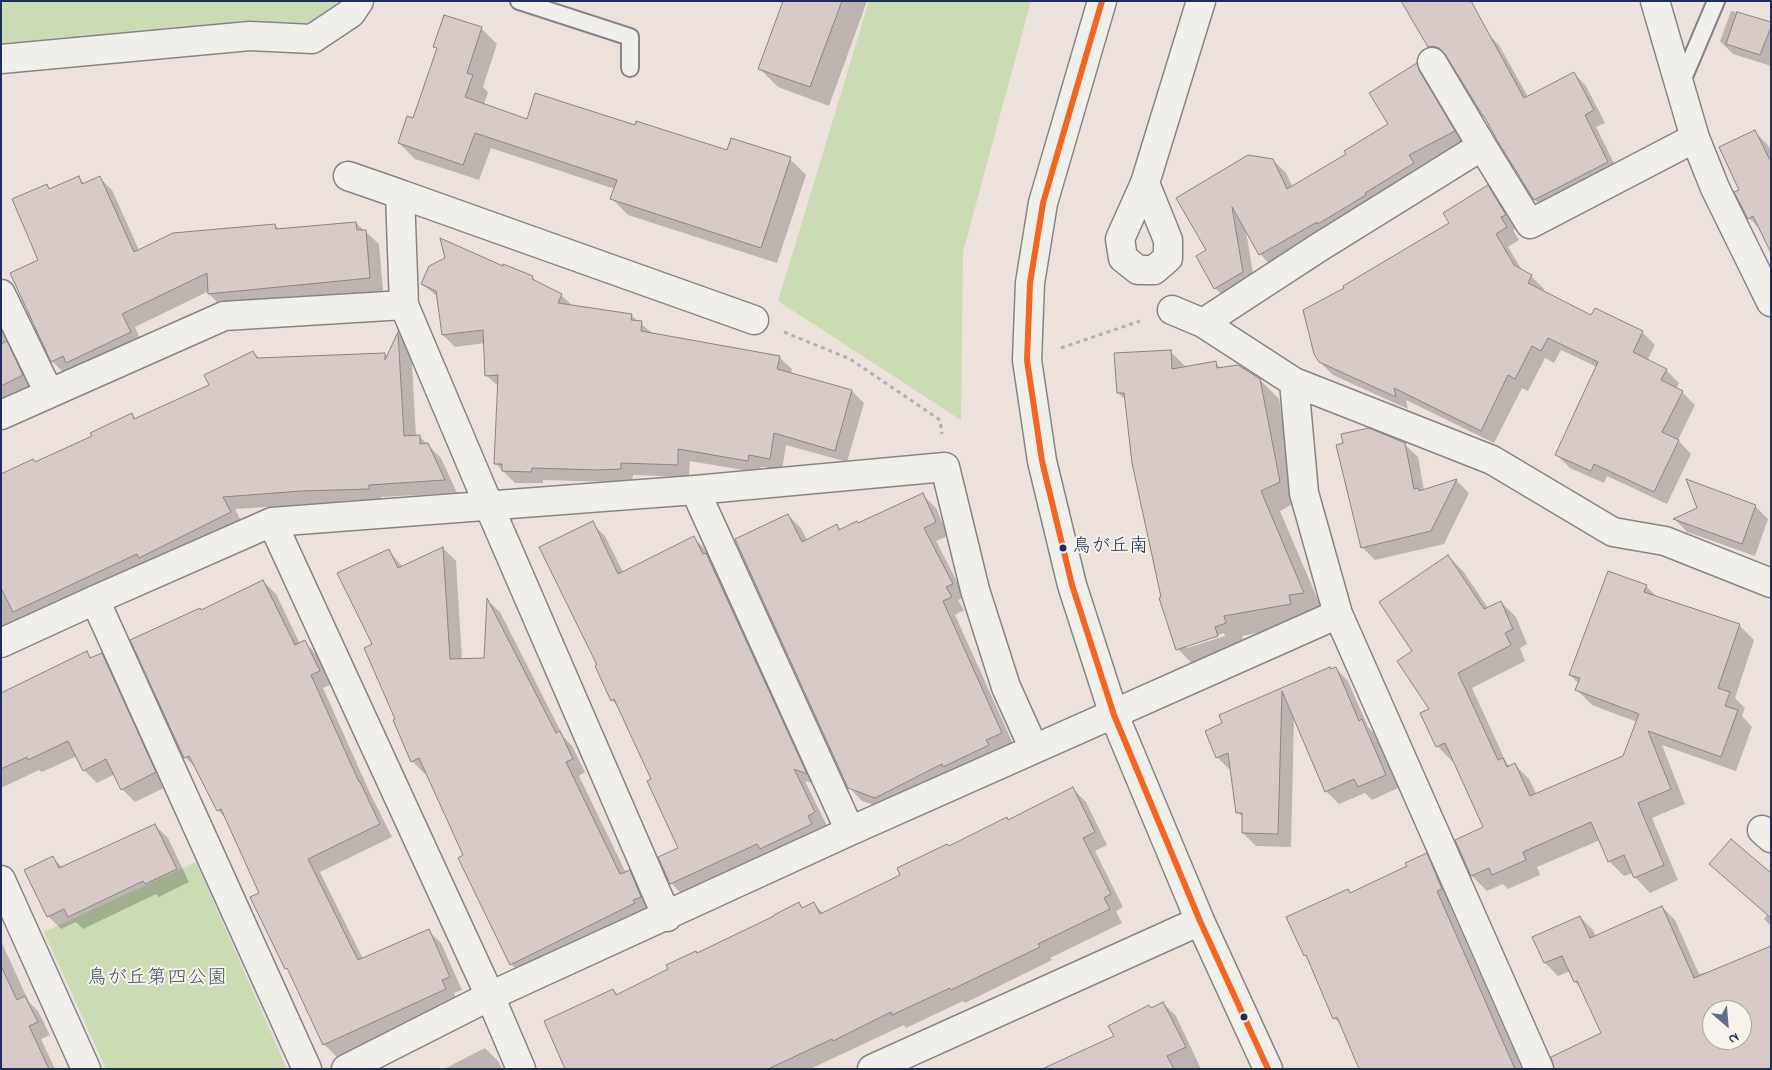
<!DOCTYPE html>
<meta charset="utf-8">
<style>
body{margin:0}
#map{position:relative;width:1772px;height:1070px;overflow:hidden;background:#ede2db;font-family:"Indie Flower",sans-serif}
canvas{display:block}
.frame{position:absolute;inset:0;border:2px solid #1b2f5e;pointer-events:none}
.north{position:absolute;left:1702px;top:1000px;width:50px;height:50px;box-sizing:border-box;background:#f7f3e8;border:1px solid #9fa5b1;border-radius:50%;rotate:153deg;font-size:14px;font-weight:700;line-height:20px;text-align:center;color:#1b2f5e}
.north::after{content:'';display:block;margin:auto;width:18px;height:22px;background:#646e8a;clip-path:polygon(50% 0,100% 100%,50% 72%,0 100%)}
</style>
<div id="map">
<canvas width="1772" height="1070"></canvas>
<div class="frame"></div>
<div class="north">N</div>
</div>
<script>
const context = document.querySelector('canvas').getContext('2d');
context.lineJoin = 'round';
function fill(path, color) { context.fillStyle = color; context.fill(path, 'evenodd'); }
const poly = rows => new Path2D(rows.map(r => 'M' + r).join(''));
function stroke(path, color, width, dash) { context.strokeStyle = color; context.lineWidth = width; context.lineCap = dash ? 'butt' : 'round'; context.setLineDash(dash || []); context.stroke(path); }
function write(font, color, halo, rows, align = 'center') {
  context.font = font + ' "Indie Flower","Klee One",sans-serif'; context.lineWidth = 4; context.setLineDash([]); context.textBaseline = 'middle'; context.strokeStyle = halo; context.fillStyle = color; for (const [text, x, y, turn = 0] of rows) {
    context.save(); context.translate(x, y); context.rotate((+turn || 0) * Math.PI / 180); context.textAlign = isNaN(turn) ? turn : align; if (halo) context.strokeText(text, 0, 0); context.fillText(text, 0, 0); context.restore();
  }
}
const green = poly([
 [1,1,347,1,319,25,245,24,1,48],
 [869,1,1031,1,963,252,961,420,778,301],
 [196,862,287,1069,106,1069,44,932]
]);
const shadow = poly([
 [784,1,867,1,829,106,778,87,759,68],
 [1731,11,1771,23,1771,66,1733,54,1720,41],
 [481,28,497,44,483,87,488,92,484,105,528,120,635,127,728,152,790,159,806,175,777,263,628,215,612,199,615,189,491,148,479,180,415,159,399,143,414,119,438,49,435,47],
 [1487,33,1499,45,1528,97,1574,73,1586,86,1605,123,1596,127,1620,175,1547,212,1535,200,1450,59,1441,59,1429,47],
 [1416,65,1429,78,1467,144,1273,267,1260,254,1246,231,1255,285,1228,301,1215,288,1207,251,1178,198,1273,160,1286,173,1293,188,1347,154,1390,124],
 [1755,132,1767,144,1771,151,1771,253,1759,228,1749,218,1741,190],
 [99,177,112,190,139,250,275,225,280,230,356,223,379,244,383,291,222,307,209,294,209,291,135,327,143,345,65,374,52,361,39,260,47,186,51,190,78,178,85,184],
 [1488,187,1501,200,1518,228,1513,230,1519,240,1508,247,1522,270,1531,276,1544,289,1543,292,1592,317,1642,332,1655,345,1647,361,1666,370,1679,383,1676,389,1682,392,1695,405,1678,440,1691,454,1667,504,1607,476,1604,483,1570,468,1557,455,1597,367,1561,350,1554,363,1545,358,1528,391,1522,388,1494,443,1406,400,1408,409,1333,375,1320,362,1346,288,1451,223],
 [503,268,532,277,540,284,561,295,573,306,631,315,653,334,779,357,792,369,791,374,852,391,864,403,847,462,786,445,782,470,761,467,760,473,690,461,689,477,633,475,632,481,611,482,543,480,543,483,515,483,495,463,499,387,486,375,485,343,455,347,443,335,438,297,422,284],
 [1,330,12,340,35,388,1,404],
 [399,334,411,346,416,436,419,436,441,458,457,493,381,497,381,502,315,504,235,509,243,525,1,630,1,475,36,463,94,437,132,415,136,419,210,386,253,352,260,359,384,354,388,358],
 [1170,351,1187,368,1215,362,1221,369,1260,380,1279,399,1298,501,1280,511,1323,612,1310,623,1242,636,1244,642,1197,669,1178,649,1162,598,1127,401,1118,393],
 [1224,633,1225,636,1187,648,1187,645],
 [1404,444,1418,457,1424,490,1456,480,1469,493,1444,544,1375,560,1362,547],
 [923,495,936,508,948,536,936,541,965,597,958,600,964,610,955,615,1014,746,889,810,862,801,849,787,788,515,801,528,807,540,837,526,841,530,859,524],
 [1755,506,1768,519,1755,556,1687,532,1675,519],
 [592,523,605,536,623,572,694,538,707,551,711,560,719,567,818,785,805,781,827,826,820,829,824,837,684,896,671,883,680,848,653,780,619,707,612,700,599,666],
 [443,548,456,561,462,660,485,660,488,601,500,612,563,736,572,746,585,772,579,776,626,873,629,871,642,884,653,910,524,977,511,964,427,773,425,774,412,761,397,720,374,645,388,550,403,567],
 [1448,556,1463,571,1488,608,1501,602,1516,617,1527,644,1520,648,1525,661,1472,688,1507,764,1510,766,1514,764,1529,779,1537,795,1624,757,1637,722,1592,705,1577,690,1579,684,1570,675,1646,586,1658,598,1739,625,1754,640,1735,698,1745,708,1742,716,1752,727,1736,771,1662,745,1685,804,1652,818,1678,880,1650,893,1635,877,1633,873,1624,876,1609,861,1600,840,1537,867,1540,875,1508,889,1503,884,1487,891,1472,876,1484,828,1454,760,1452,761,1437,746,1431,709,1414,652],
 [263,581,276,594,300,644,305,642,317,655,332,684,323,688,370,793,392,837,320,872,363,959,428,930,441,943,462,990,454,993,458,1002,337,1057,324,1044,291,972,286,968,260,893,226,819,218,810,198,770,185,757,201,611],
 [86,652,92,658,101,654,114,667,168,786,135,802,122,789,115,774,97,783,84,770,77,756,42,772,39,770,1,788,1,695],
 [1336,668,1348,681,1368,727,1375,734,1398,788,1372,800,1365,793,1339,804,1326,791,1294,716,1291,847,1256,846,1243,833,1243,818,1238,812,1230,770,1217,757,1224,724,1220,715],
 [1073,789,1086,802,1107,845,1095,851,1123,907,1116,911,1122,923,1050,958,1052,960,965,1003,963,1001,906,1028,904,1025,810,1069,566,1069,613,990,618,995,799,904,804,909,814,904,823,913,902,875,949,848,1007,819,1009,821],
 [155,825,168,838,189,882,159,897,156,894,83,929,76,922,61,929,48,916,52,857,63,868],
 [1426,855,1439,868,1455,902,1449,904,1522,1069,1361,1069,1341,1025,1334,1018,1309,959,1305,955,1348,891,1351,893,1409,867],
 [1710,864,1771,874,1771,926,1764,919,1767,915],
 [1662,907,1675,920,1699,974,1720,969,1771,947,1771,1069,1603,1033,1581,988,1575,982,1570,971,1558,976,1545,963,1533,938,1580,917,1593,930,1596,937],
 [1712,1010,1742,1010,1742,1040,1712,1040],
 [1,941,29,1002,38,1011,50,1035,41,1039,55,1069,1,1069],
 [1163,1003,1176,1016,1201,1069,1043,1069,1115,1037,1152,1009],
 [485,1048,498,1061,502,1069,444,1069]
]);
const building = poly([
 [783,1,842,1,810,87,758,69,783,1],
 [1401,1,1471,1,1524,98,1574,72,1594,110,1585,115,1608,162,1534,200,1497,140,1484,116,1483,116,1445,54,1439,48,1432,46,1428,47,1401,1],
 [1737,12,1771,22,1771,27,1760,55,1726,44,1737,12],
 [444,15,482,27,467,73,473,75,465,97,527,119,535,93,635,125,636,121,727,150,731,138,791,157,761,248,610,199,617,180,475,133,463,165,398,143,407,116,413,118,437,48,433,47,444,15],
 [1417,63,1419,70,1455,131,1409,155,1414,163,1365,193,1366,195,1318,224,1317,222,1259,255,1232,207,1243,272,1214,289,1196,256,1206,250,1176,198,1248,155,1273,159,1287,189,1346,154,1344,151,1388,124,1369,93,1417,63],
 [1755,130,1771,162,1771,253,1753,216,1748,219,1734,192,1739,190,1719,147,1755,130],
 [79,176,82,184,100,176,134,252,173,233,275,224,276,229,356,222,357,230,366,230,370,278,208,294,207,273,122,314,131,332,66,363,63,356,51,362,10,273,38,260,12,199,47,184,49,189,79,176],
 [1488,185,1506,215,1501,217,1507,227,1496,234,1514,265,1532,275,1528,283,1591,315,1595,308,1643,331,1633,352,1667,369,1661,380,1683,391,1662,432,1679,440,1654,492,1594,464,1591,471,1555,455,1598,362,1548,338,1541,351,1532,346,1515,379,1508,375,1481,431,1394,388,1396,397,1319,362,1314,354,1303,310,1344,288,1343,286,1449,223,1443,213,1488,185],
 [440,238,503,266,503,264,533,276,532,279,562,294,558,303,632,314,631,320,642,321,641,331,780,356,777,369,852,390,835,451,774,433,770,459,749,455,748,461,678,449,678,465,621,463,621,469,598,470,532,468,531,472,502,471,502,464,494,464,498,375,485,376,483,330,442,335,436,291,421,284,429,266,445,258,440,238],
 [398,332,404,436,420,435,420,444,428,443,445,480,369,485,369,489,301,491,223,497,231,512,139,558,137,554,13,612,1,588,1,474,33,459,35,462,92,436,90,433,132,413,134,419,209,385,204,375,253,351,257,358,385,353,385,360,398,332],
 [7,341,23,375,1,386,1,344,7,341],
 [1171,350,1172,369,1216,361,1217,368,1238,365,1260,379,1280,482,1261,491,1304,593,1289,595,1291,604,1224,616,1226,623,1215,627,1218,636,1176,650,1159,598,1161,597,1132,463,1124,393,1117,393,1114,353,1171,350],
 [1369,428,1405,443,1414,489,1418,488,1419,491,1457,479,1431,531,1361,548,1336,445,1343,443,1341,434,1369,428],
 [1686,479,1756,505,1742,544,1673,519,1697,508,1686,479],
 [923,493,936,522,924,528,953,584,946,587,952,597,943,601,1002,733,986,740,989,745,943,767,942,764,875,798,848,788,735,539,788,514,802,542,837,524,839,530,857,521,858,523,923,493],
 [593,521,618,574,694,536,703,554,706,553,807,774,794,769,815,812,808,816,812,824,760,849,757,844,670,884,658,857,678,848,647,781,651,779,614,699,611,701,595,666,597,665,539,547,593,521],
 [443,547,450,659,484,658,487,598,556,733,560,731,573,759,566,762,620,874,630,870,641,897,633,900,635,903,510,965,458,858,463,855,419,758,411,762,393,720,395,719,364,648,372,644,337,573,389,549,398,568,443,547],
 [1448,555,1484,609,1501,601,1513,629,1505,633,1511,645,1458,673,1498,760,1503,758,1507,767,1515,763,1530,796,1623,756,1639,714,1575,690,1580,678,1569,675,1608,571,1647,585,1644,592,1740,624,1718,688,1730,692,1725,706,1738,710,1721,757,1648,731,1671,789,1638,803,1664,865,1634,878,1624,855,1608,862,1591,822,1523,852,1526,860,1492,875,1489,868,1471,876,1455,840,1483,827,1445,743,1436,747,1420,713,1429,709,1397,661,1412,651,1379,602,1448,555],
 [263,580,295,645,305,640,320,671,311,675,359,782,360,782,380,824,308,859,358,960,429,929,450,977,442,980,446,989,323,1045,287,968,285,969,250,897,259,893,221,809,217,811,189,756,184,758,130,640,200,608,201,610,263,580],
 [87,651,90,658,102,653,156,772,121,790,106,759,83,771,68,741,28,760,27,757,1,769,1,693,87,651],
 [1330,667,1331,669,1336,667,1359,721,1362,719,1386,775,1358,787,1354,779,1325,792,1282,691,1278,834,1242,833,1242,813,1236,813,1228,753,1216,758,1205,731,1222,723,1219,715,1330,667],
 [1073,787,1095,832,1083,838,1111,894,1104,898,1110,909,1038,944,1040,947,951,990,950,988,892,1015,891,1012,833,1041,832,1039,768,1069,565,1069,544,1021,613,989,616,995,668,969,666,965,696,951,697,953,774,916,774,915,799,902,802,908,814,902,820,914,900,875,897,868,947,844,949,846,1007,817,1008,820,1073,787],
 [155,824,177,869,145,884,143,881,68,917,64,909,47,917,24,870,53,856,59,868,155,824],
 [1731,839,1771,873,1771,918,1709,864,1731,839],
 [1427,853,1442,889,1437,891,1515,1069,1359,1069,1337,1017,1333,1019,1306,955,1304,956,1286,917,1348,889,1350,893,1407,866,1405,863,1427,853],
 [1662,906,1694,978,1771,946,1771,1069,1554,1069,1551,1057,1601,1033,1577,981,1574,982,1562,956,1544,963,1532,937,1580,916,1590,938,1662,906],
 [1712,1010,1742,1010,1742,1040,1712,1040,1712,1010],
 [1,966,17,1000,25,996,38,1022,29,1026,49,1069,1,1069,1,966],
 [1163,1002,1186,1047,1167,1056,1174,1069,1042,1069,1114,1036,1108,1026,1149,1005,1151,1008,1163,1002]
]);
const path = poly([
 [784,332,850,359,940,420,942,434],
 [1061,348,1140,321]
]);
const service = poly([
 [519,1,630,37,630,68],
 [1680,86,1716,1]
]);
const minor = poly([
 [1655,1,1695,138,1715,188,1771,302],
 [1,59,250,36,312,39,351,13,359,1],
 [1432,62,1482,146],
 [348,176,400,194],
 [1145,183,1168,240,1168,258,1154,270,1138,270,1123,258,1120,239,1145,183,1201,1],
 [1,294,49,393],
 [404,305,400,194,754,320],
 [1172,310,1203,323,1294,382,1492,460,1613,532,1665,541,1771,583],
 [1203,323,1318,248,1482,146,1530,224,1695,138],
 [1294,382,1304,493,1338,614,1539,1069],
 [1,415,224,316,404,305,489,506,667,917],
 [695,490,850,831],
 [272,522,490,996,521,1069],
 [95,600,307,1069],
 [1,643,95,600,272,522,695,490,945,467,975,590,1006,687,1034,749],
 [1762,830,1771,838],
 [1,880,86,1069],
 [346,1069,490,996,850,831,1338,614]
]);
const tertiary = poly([
 [1102,1,1043,203,1030,283,1027,360,1042,461,1072,585,1114,715,1200,921,1268,1069],
 [872,1069,1200,921]
]);
const bus1 = poly([
 [1102,1,1043,203,1030,283,1027,360,1042,461,1072,585,1114,715,1200,921,1268,1069]
]);
const markers = [
 [1063,548,4.5,"#1b2f5e"],
 [1244,1017,4.5,"#1b2f5e"]
];
const busNames = [
 ["鳥が丘南",1072,548]
];
const parkNames = [
 ["鳥が丘第四公園",157,980]
];
fill(green, '#cbdbb3');
fill(shadow, '#0003');
fill(building, '#d8cac6');
stroke(building, '#86848a', 1);
stroke(service, '#86848a', 20);
stroke(minor, '#86848a', 31);
stroke(tertiary, '#86848a', 31);
stroke(path, '#b0b0b2', 3, [4, 4]);
stroke(service, '#f1efea', 16);
stroke(minor, '#f1efea', 28);
stroke(tertiary, '#f1efea', 28);
stroke(bus1, '#f26522', 6);
for (const [x, y, r, color] of markers) { const dot = new Path2D(); dot.arc(x, y, r, 0, 2 * Math.PI); context.fillStyle = color; context.fill(dot); stroke(dot, '#f7f3e8', 2); }
write('19px', '#1b2f5e', '#f7f3e8', busNames, 'left');
write('20px', '#40596b', '#f7f3e8', parkNames);
</script>
